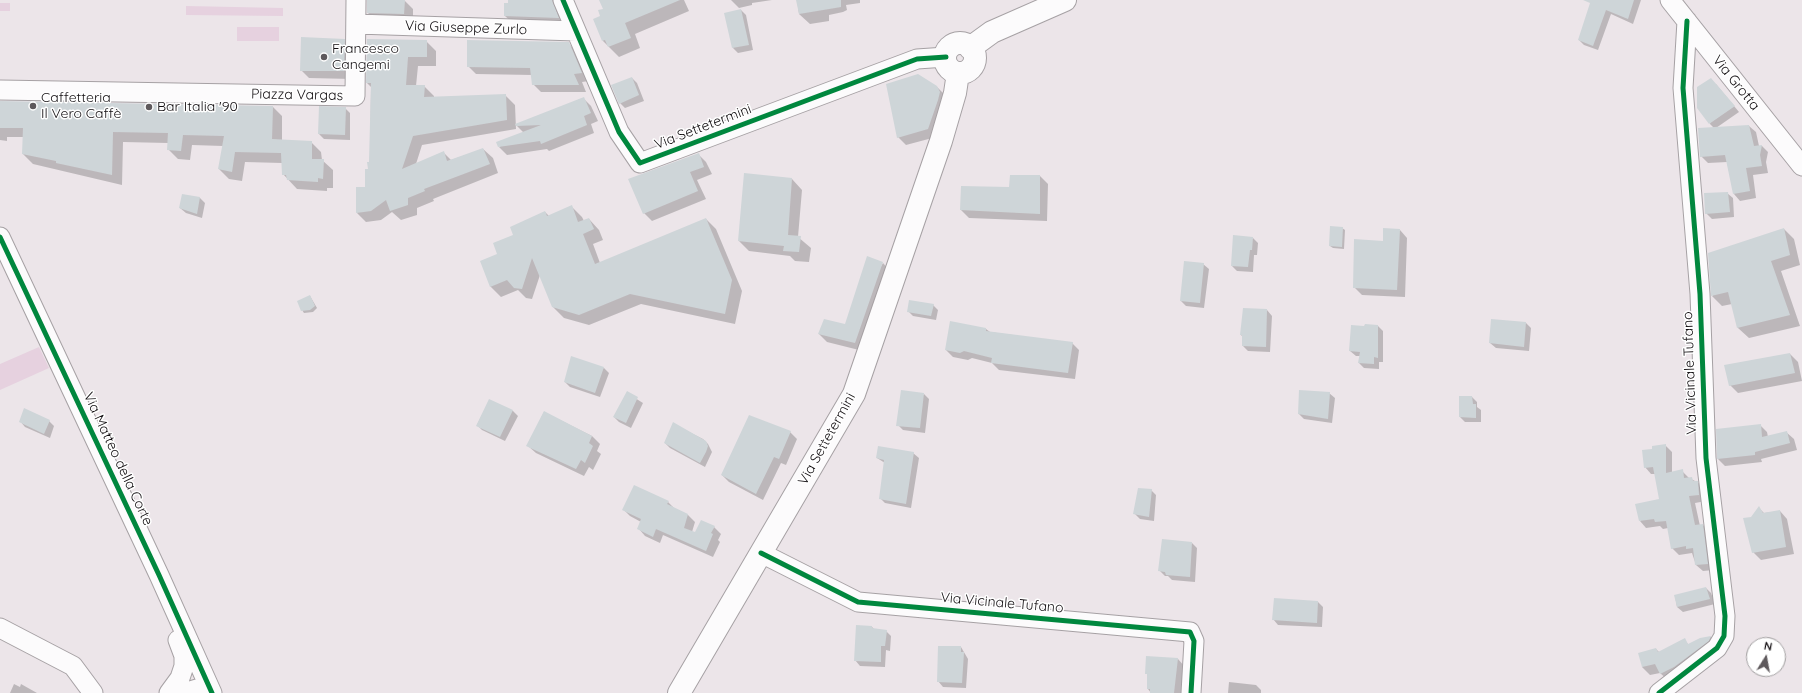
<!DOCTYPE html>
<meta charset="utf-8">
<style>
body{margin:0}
#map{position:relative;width:1802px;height:693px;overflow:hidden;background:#ece5e9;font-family:Quicksand,sans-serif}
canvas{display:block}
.north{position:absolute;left:1746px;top:637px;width:40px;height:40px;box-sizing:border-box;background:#fff;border:1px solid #a09e9f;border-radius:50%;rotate:11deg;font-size:11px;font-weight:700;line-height:16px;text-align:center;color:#110d10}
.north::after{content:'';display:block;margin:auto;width:14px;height:18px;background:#5e595c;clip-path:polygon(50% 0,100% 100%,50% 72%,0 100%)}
</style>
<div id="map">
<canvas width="1802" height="693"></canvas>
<div class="north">N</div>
</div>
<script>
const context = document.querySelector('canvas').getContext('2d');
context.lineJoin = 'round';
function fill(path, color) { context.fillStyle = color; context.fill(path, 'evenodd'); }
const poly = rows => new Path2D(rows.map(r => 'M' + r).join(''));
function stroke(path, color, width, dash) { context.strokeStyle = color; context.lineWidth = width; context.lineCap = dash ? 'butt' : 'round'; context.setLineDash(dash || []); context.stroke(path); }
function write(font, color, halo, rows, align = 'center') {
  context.font = font + ' Quicksand,sans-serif'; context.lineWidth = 3; context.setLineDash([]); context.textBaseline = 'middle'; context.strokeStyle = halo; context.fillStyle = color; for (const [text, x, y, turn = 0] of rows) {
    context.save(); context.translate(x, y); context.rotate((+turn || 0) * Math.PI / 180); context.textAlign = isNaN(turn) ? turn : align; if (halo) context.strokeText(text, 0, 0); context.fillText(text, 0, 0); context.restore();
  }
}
const green = poly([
 [0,3,10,3,10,11,0,11],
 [186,6,283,8,283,16,186,15],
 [237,27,279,27,279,41,237,41],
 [39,347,49,368,0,390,0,364]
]);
const shadow = poly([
 [368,0,404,0,413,9,413,23,377,22,368,13],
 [509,0,563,0,568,28,516,26,505,16],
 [600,0,684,0,689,11,635,34,640,48,619,57,603,41,594,20,602,17,604,10],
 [731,0,772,0,752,3,752,5,739,8],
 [797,0,860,0,860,3,846,5,847,10,843,12,829,15,829,21,810,24,799,14],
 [1597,0,1641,0,1633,24,1611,14,1598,50,1584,45,1579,40],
 [741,10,746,15,753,50,738,53,733,48],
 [344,40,352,47,352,79,309,78,301,70],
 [426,41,436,51,436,66,418,66,416,86,424,86,434,96,434,98,505,95,515,105,516,129,422,145,416,164,443,152,451,160,483,149,493,158,498,173,433,199,434,201,417,208,417,215,401,220,392,212,381,220,366,222,357,213,366,188,370,163,371,87,367,83],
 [568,43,576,51,589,81,582,82,586,92,541,92,533,84,532,75,476,74,468,66],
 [632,78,637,83,644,101,625,108,620,103],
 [1716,84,1739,112,1716,128,1749,126,1756,132,1759,146,1762,146,1768,152,1766,162,1768,173,1753,175,1756,198,1740,201,1734,194,1727,162,1708,163,1701,156,1714,128,1710,124],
 [937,87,945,95,936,137,906,145,898,137],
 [583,98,591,106,598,121,591,124,594,133,549,151,547,149,507,155,499,147,524,133,516,125],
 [0,102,273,107,282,116,282,141,311,142,321,152,322,160,333,170,333,188,327,188,327,191,297,189,283,174,282,163,245,162,242,181,229,179,219,169,223,146,192,145,190,160,178,159,168,149,168,143,123,142,122,185,33,164,23,154,24,137,7,137,7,141,0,140],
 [345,108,350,113,350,140,324,139,319,134],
 [698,154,706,162,712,174,697,180,706,199,652,221,644,213],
 [745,174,792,179,802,190,798,237,811,248,809,262,795,261,790,256,749,251,739,241],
 [1040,176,1048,184,1047,221,969,218,961,210],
 [1727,193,1733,198,1734,217,1712,219,1706,213],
 [183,195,200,198,205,203,202,218,186,213,180,208],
 [572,207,582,217,584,221,589,219,599,230,603,240,593,244,600,263,706,219,716,229,742,291,735,324,641,304,589,325,564,318,553,307,540,275,532,299,526,298,518,290,501,297,490,286,498,254,514,235,545,212,549,216],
 [1342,228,1345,230,1344,249,1333,248,1330,246],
 [1784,229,1794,239,1800,265,1781,271,1800,326,1749,338,1738,328,1732,304,1722,306,1712,296],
 [1400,230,1407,238,1405,297,1362,295,1354,287],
 [1253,238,1258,243,1257,255,1254,255,1253,272,1237,271,1232,266],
 [883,263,890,271,863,351,827,342,819,334,845,325],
 [1203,264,1209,269,1204,308,1186,306,1181,301],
 [310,296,317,308,313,312,304,313,302,310],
 [933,305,938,310,936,320,913,316,908,311],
 [1267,310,1272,316,1270,352,1248,351,1243,346,1243,337,1241,335],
 [1526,323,1531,328,1529,351,1496,348,1490,343],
 [1378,326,1383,331,1383,362,1379,362,1379,369,1364,368,1359,363,1360,356,1356,356,1350,351],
 [986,329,990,332,1072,343,1079,350,1075,379,999,370,992,363,972,358,968,360,953,357,946,350],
 [1790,354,1798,362,1802,381,1738,393,1730,385],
 [604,368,609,373,600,397,570,387,565,382],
 [627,393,643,403,631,428,619,422,614,417],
 [1329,393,1335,398,1332,423,1304,419,1299,414],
 [924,394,929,399,925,433,903,430,898,425],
 [1460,397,1472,397,1477,402,1477,407,1481,410,1481,422,1465,422,1460,417],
 [489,401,513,411,518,416,505,441,482,430,477,425],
 [544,412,592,436,600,444,597,451,601,454,593,470,589,467,584,476,536,453,528,446],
 [20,421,49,421,54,426,50,438,25,427],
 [673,424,703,439,708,444,712,452,705,467,670,448,665,443],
 [1760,425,1767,432,1768,437,1786,432,1794,439,1797,450,1761,459,1762,462,1725,466,1718,459,1717,430],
 [790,432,797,439,786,465,781,463,763,500,729,482,722,475],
 [1665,445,1672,452,1672,473,1682,471,1689,478,1697,482,1704,488,1706,501,1695,503,1700,526,1703,525,1709,532,1714,570,1703,571,1696,565,1692,553,1679,555,1672,548,1668,528,1663,529,1660,526,1646,528,1640,521,1660,500,1656,474,1651,474,1645,467,1654,450],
 [913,453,919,458,911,508,885,503,880,498,885,463,877,458],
 [1151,490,1156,495,1154,521,1140,519,1135,514],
 [668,502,675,509,688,515,695,522,692,532,696,534,714,527,721,534,718,540,720,542,713,557,663,535,660,543,645,536,639,529,641,522,630,516,624,510],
 [1759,508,1764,513,1780,511,1787,519,1794,554,1761,560,1753,552,1751,518],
 [1192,543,1197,548,1195,582,1172,580,1168,576,1165,576,1160,571],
 [1706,588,1711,593,1715,604,1683,612,1677,607,1675,596],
 [1318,602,1323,607,1322,627,1278,625,1273,619],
 [872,627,875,630,886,631,891,636,890,651,886,650,885,667,860,666,855,660],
 [1711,637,1718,645,1669,681,1660,673,1650,675,1642,667,1656,649,1660,653,1684,640,1689,645,1700,639],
 [961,647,968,659,966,688,943,687,938,681],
 [1178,659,1185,667,1183,693,1151,693,1148,689,1148,675],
 [1229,682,1256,685,1261,690,1261,693,1228,693],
 [14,684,20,687,21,684,37,693,10,693]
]);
const building = poly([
 [367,0,405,0,404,14,367,13],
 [508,0,552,0,559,18,504,16,504,3,508,3],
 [599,0,680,0,625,23,631,38,608,47,605,40,602,41,593,19,600,16,598,10,603,9],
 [796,0,841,0,841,7,799,14],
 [1583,0,1634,0,1628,19,1606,10,1593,46,1578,40,1590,3],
 [741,9,749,45,732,48,724,13],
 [301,37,345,39,344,71,300,71],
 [367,39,427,40,427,57,408,57,406,85,425,85,424,97,506,94,507,120,413,136,402,169,444,151,447,161,483,148,490,164,424,189,425,191,408,198,408,205,390,211,386,200,371,211,356,213,356,187,365,187,365,169,368,169,367,162,369,162,371,83,366,83],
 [467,40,569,42,582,73,574,74,579,85,532,85,530,68,467,67],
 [918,74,937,86,940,92,938,100,928,129,897,138,886,84],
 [632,77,639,95,619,104,611,85],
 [1711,78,1735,106,1709,124,1697,108,1697,87],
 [584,97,591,113,584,116,587,125,541,144,540,141,498,147,496,142,541,125,516,126,515,124],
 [0,101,273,106,272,139,312,141,312,159,324,159,323,179,318,178,318,182,287,180,286,175,282,175,281,153,235,152,232,172,218,169,224,136,183,135,181,151,167,150,168,133,113,132,112,175,56,163,56,161,22,154,23,128,0,128],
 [319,106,346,107,345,135,318,134],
 [1749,125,1754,146,1762,145,1760,155,1762,166,1746,168,1750,191,1733,194,1725,155,1700,157,1698,128],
 [699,153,704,167,690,172,698,191,643,214,628,179],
 [744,173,792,178,788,235,801,236,799,252,783,251,784,246,738,241],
 [1010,175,1040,175,1040,214,960,210,961,186,1009,187],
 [1728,192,1730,212,1705,214,1704,193],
 [182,194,200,197,197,214,179,208],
 [572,205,578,222,589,218,594,229,583,234,595,264,706,218,732,280,725,314,630,294,579,315,552,307,532,258,522,289,514,288,507,280,490,287,480,261,497,254,493,243,513,235,510,227,545,211,547,216],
 [1330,226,1343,227,1342,247,1329,246],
 [1383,228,1400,229,1397,290,1353,288,1354,239,1383,241],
 [1784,228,1790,255,1771,261,1790,315,1737,328,1728,292,1711,296,1708,253],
 [1233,235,1253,237,1252,250,1250,250,1248,267,1231,266],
 [867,256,883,262,855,343,818,334,824,319,845,324],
 [1184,261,1204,263,1200,303,1180,301],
 [310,295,315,306,310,310,301,311,297,301],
 [909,300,934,304,931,316,907,312],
 [1243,308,1267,309,1266,347,1242,346,1242,335,1240,335],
 [1491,319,1526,322,1524,347,1489,343],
 [950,321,986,328,986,331,1073,342,1068,373,991,363,992,358,964,351,960,353,945,350],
 [1365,324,1378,325,1378,358,1374,357,1374,364,1358,363,1360,352,1349,351,1351,325,1364,326],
 [1790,353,1795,373,1729,386,1724,365],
 [571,356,604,367,595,393,564,382],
 [901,390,924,393,920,428,896,426],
 [1299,390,1330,392,1328,419,1298,414],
 [627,391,638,397,626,423,613,417],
 [1459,396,1472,396,1473,404,1476,404,1476,418,1459,417],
 [489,399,513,410,500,437,476,426],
 [24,408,50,420,44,434,19,422],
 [544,411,592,436,589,443,593,446,585,463,581,460,576,469,526,446],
 [749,415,791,431,779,459,774,457,756,494,721,475],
 [673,422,706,441,708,446,706,452,700,463,664,443],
 [1761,424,1762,437,1787,431,1790,443,1755,452,1755,455,1717,459,1716,429],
 [1666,444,1666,473,1683,469,1684,478,1692,477,1693,481,1698,481,1699,495,1689,496,1695,525,1703,524,1708,564,1695,565,1693,548,1686,549,1686,546,1671,549,1666,521,1655,522,1654,519,1639,521,1635,504,1659,499,1653,467,1644,468,1642,450,1652,449,1652,446],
 [878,446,914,452,906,504,879,499,884,460,876,458],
 [634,485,669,501,667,504,688,514,684,528,695,532,701,520,715,526,711,533,713,534,706,551,656,529,653,537,637,529,641,519,622,510],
 [1138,488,1152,489,1149,517,1133,514],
 [1759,506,1763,513,1780,510,1786,547,1752,553,1743,518,1751,517],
 [1162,539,1192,542,1190,577,1166,575,1165,572,1158,571],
 [1706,587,1710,599,1677,607,1674,595],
 [1274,598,1318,601,1317,623,1272,620],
 [856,625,872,626,872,628,887,630,885,646,881,646,881,662,854,661],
 [1711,636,1709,641,1674,667,1660,674,1655,664,1642,667,1638,653,1656,648,1658,652,1685,638,1688,644,1700,638],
 [938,646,961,646,961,652,964,652,962,683,937,682],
 [1146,656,1178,658,1174,693,1150,693,1150,689,1147,689,1147,674,1145,674]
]);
const minor = poly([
 [563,0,619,132,640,163,917,59,946,57],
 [1670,0,1802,166],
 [356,24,576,31],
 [0,90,355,96,356,0],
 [0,237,159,575,212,693],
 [761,553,858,602,1190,632,1194,641,1191,693],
 [0,628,73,666,93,693],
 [169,693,180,678,184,666,184,656,178,640],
 [183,693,200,688,210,691],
 [1659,693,1717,648,1724,636,1725,616,1706,458,1700,294,1683,88,1687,21]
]);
const major = poly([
 '945 58a15 15 0 1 1 30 0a15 15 0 1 1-30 0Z',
 [970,48,992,32,1065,0],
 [679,693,854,394,941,141,955,93,958,73]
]);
const cycleway = poly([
 [563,0,619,132,640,163,917,59,946,57],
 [0,237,159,575,212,693],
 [761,553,858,602,1190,632,1194,641,1191,693],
 [1659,693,1717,648,1724,636,1725,616,1706,458,1700,294,1683,88,1687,21]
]);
const markers = [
 [324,57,4,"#5e595c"],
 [33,106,4,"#5e595c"],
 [149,107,4,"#5e595c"]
];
const streetNames = [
 ["Via Giuseppe Zurlo",466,28,2],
 ["Via Grotta",1736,83,51],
 ["Piazza Vargas",297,95,1],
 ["Via Settetermini",703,127,-21],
 ["Via Vicinale Tufano",1690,373,-92],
 ["Via Settetermini",827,439,-61],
 ["Via Matteo della Corte",118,459,65],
 ["Via Vicinale Tufano",1002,603,5]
];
const poiNames = [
 ["Francesco",332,49],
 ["Cangemi",332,65],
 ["Caffetteria",41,98],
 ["Il Vero Caffè",41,114],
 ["Bar Italia '90",157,107]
];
fill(green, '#e6d1df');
fill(shadow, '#0003');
fill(building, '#ced5d8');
stroke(minor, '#a6a1a4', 21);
stroke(major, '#a6a1a4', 24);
stroke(minor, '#fcfbfc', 19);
stroke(major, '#fcfbfc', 22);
stroke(cycleway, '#00873e', 5);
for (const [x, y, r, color] of markers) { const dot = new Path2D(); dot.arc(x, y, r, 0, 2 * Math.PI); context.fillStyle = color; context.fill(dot); stroke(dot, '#fff', 1.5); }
write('14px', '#110d10', '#fff', streetNames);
write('14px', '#110d10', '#fff', poiNames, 'left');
</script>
